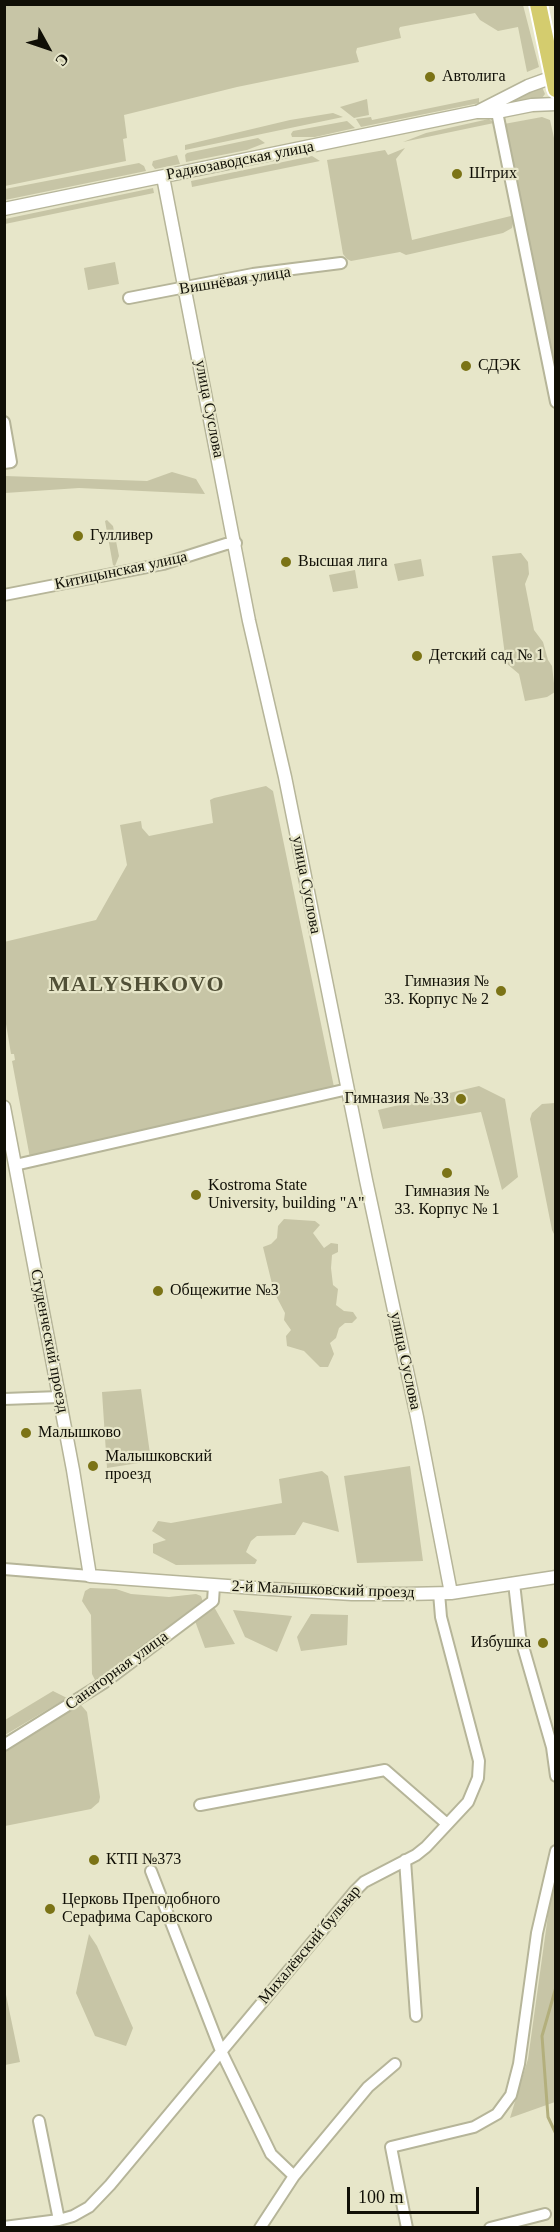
<!DOCTYPE html>
<meta charset="utf-8">
<style>
body{margin:0}
#map{position:relative;width:560px;height:2232px;overflow:hidden;background:#e7e6c9;font-family:Georgia,serif}
canvas{display:block}
.frame{position:absolute;inset:0;border:6px solid #100f06;pointer-events:none}
.north{position:absolute;left:18px;top:18px;width:60px;height:60px;-webkit-text-stroke:4px #e7e6c9;paint-order:stroke;rotate:130deg;font-size:16px;font-weight:700;line-height:24px;text-align:center;color:#100f06}
.north::after{content:'';display:block;margin:auto;width:21px;height:27px;background:#100f06;clip-path:polygon(50% 0,100% 100%,50% 72%,0 100%)}
.scale{position:absolute;left:347px;top:2187px;width:132px;height:27px;box-sizing:border-box;border:3px solid #100f06;border-top:0;padding-left:8px;font-size:18px;line-height:21px;white-space:nowrap;color:#100f06;-webkit-text-stroke:4px #e7e6c9;paint-order:stroke}
</style>
<div id="map">
<canvas width="560" height="2232"></canvas>
<div class="frame"></div>
<div class="north">С</div>
<div class="scale">100 m</div>
</div>
<script>
const context = document.querySelector('canvas').getContext('2d');
context.lineJoin = 'round';
function fill(path, color) { context.fillStyle = color; context.fill(path, 'evenodd'); }
const poly = rows => new Path2D(rows.map(r => 'M' + r).join(''));
function stroke(path, color, width, dash) { context.strokeStyle = color; context.lineWidth = width; context.lineCap = dash ? 'butt' : 'round'; context.setLineDash(dash || []); context.stroke(path); }
function write(font, color, halo, rows, align = 'center') {
  context.font = font + ' Georgia,serif'; context.lineWidth = 4.5; context.setLineDash([]); context.textBaseline = 'middle'; context.strokeStyle = halo; context.fillStyle = color; for (const [text, x, y, turn = 0] of rows) {
    context.save(); context.translate(x, y); context.rotate((+turn || 0) * Math.PI / 180); context.textAlign = isNaN(turn) ? turn : align; if (halo) context.strokeText(text, 0, 0); context.fillText(text, 0, 0); context.restore();
  }
}
const green = poly([
 [5,4,523,5,539,67,527,72,518,27,498,31,480,20,475,13,400,27,399,29,401,38,357,48,356,52,359,62,237,87,124,115,127,138,123,139,126,161,5,186],
 [542,87,545,94,542,98,500,107,527,92],
 [479,98,479,103,361,127,356,119,371,117,372,120],
 [367,99,369,115,354,118,340,107],
 [333,113,343,117,185,150,185,145,290,120],
 [542,117,550,120,556,147,555,377,504,124],
 [489,119,494,123,403,142,426,133],
 [347,121,355,128,315,137,292,137,291,134,293,131],
 [258,138,265,143,247,150,186,162,185,155,187,153],
 [405,148,396,159,412,240,515,215,512,228,503,233,406,255,400,252,351,261,347,259,343,254,327,160,385,150,388,155],
 [177,155,180,164,155,169,152,165,153,161],
 [312,156,320,161,192,187,191,181],
 [139,163,144,166,146,171,5,200,5,189],
 [153,188,154,193,5,224,5,219],
 [115,262,119,284,88,290,84,268],
 [172,472,196,479,205,494,79,488,5,493,5,476,147,481],
 [107,520,113,526,119,556,115,566,113,565,105,521],
 [521,553,528,562,529,574,525,584,534,630,543,642,548,660,552,666,555,692,547,697,525,701,519,674,506,663,492,556],
 [421,559,424,576,398,581,394,564],
 [355,570,358,588,333,592,329,575],
 [266,786,273,791,334,1087,30,1158,12,1061,15,1060,14,1054,11,1054,5,1018,4,942,96,920,127,865,120,825,141,821,142,828,149,836,213,823,210,800,214,798],
 [479,1086,505,1099,518,1177,502,1190,481,1112,383,1129,378,1110],
 [555,1103,556,1103,555,1236,552,1230,530,1119,532,1113,542,1104],
 [284,1219,315,1221,320,1225,313,1233,324,1248,331,1243,338,1244,338,1252,332,1255,331,1268,333,1285,338,1289,336,1305,344,1311,353,1312,357,1318,352,1323,345,1323,339,1328,336,1338,330,1343,334,1354,328,1367,320,1367,304,1351,287,1346,286,1336,291,1330,284,1320,285,1313,274,1292,263,1247,271,1244,277,1238,278,1226],
 [141,1389,151,1461,107,1468,102,1392],
 [410,1466,423,1561,357,1563,344,1476],
 [322,1471,328,1476,339,1532,303,1522,295,1535,257,1536,251,1541,246,1552,257,1560,255,1564,176,1565,153,1553,153,1544,166,1540,152,1531,158,1521,171,1523,282,1503,279,1479],
 [90,1588,116,1589,131,1594,169,1597,196,1594,201,1596,203,1602,103,1680,96,1682,92,1674,91,1615,82,1601,85,1591],
 [213,1605,235,1644,205,1648,195,1621],
 [233,1610,292,1616,277,1652,245,1637],
 [311,1614,348,1615,347,1645,301,1651,297,1637],
 [53,1691,67,1698,5,1735,5,1720],
 [81,1705,87,1712,100,1797,99,1802,91,1809,5,1826,5,1750],
 [555,1878,555,2102,510,2118,528,2059,549,1908],
 [89,1934,97,1946,133,2028,126,2046,95,2036,76,1993],
 [5,1990,20,2062,5,2065,4,2065]
]);
const stream = poly([
 [556,1987,542,2036,548,2117,556,2134]
]);
const minor = poly([
 [497,112,556,402],
 [129,298,253,274,341,263],
 [4,422,11,462,4,463],
 [4,595,163,564,226,544,236,543],
 [15,1165,348,1089],
 [4,1399,60,1397],
 [4,1569,90,1576],
 [514,1583,520,1636,552,1747,556,1776],
 [4,1745,105,1682,213,1601,214,1586],
 [200,1805,385,1770,447,1824],
 [405,1860,416,2016],
 [151,1871,221,2051,271,2154,294,2176],
 [39,2121,59,2220],
 [4,2227,59,2220,73,2216,89,2207,110,2185,355,1891,364,1882,416,1855,426,1847,468,1802,478,1778,479,1761,441,1617,439,1593],
 [260,2228,294,2176,368,2087,395,2064],
 [407,2228,391,2147,474,2127,497,2114,511,2095,519,2064,537,1933,556,1851],
 [490,2228,545,2214]
]);
const tertiary = poly([
 [477,112,528,86,553,77],
 [163,177,249,621,285,777,366,1180,417,1417,451,1593],
 [4,209,476,112,497,112,532,105,556,104],
 [4,1107,73,1470,90,1576,255,1588,352,1594,405,1594,451,1593,556,1577]
]);
const trunk = poly([
 [538,4,556,89]
]);
const markers = [
 [430,77,6,"#7b7316"],
 [457,174,6,"#7b7316"],
 [466,366,6,"#7b7316"],
 [78,536,6,"#7b7316"],
 [286,562,6,"#7b7316"],
 [417,656,6,"#7b7316"],
 [501,991,6,"#7b7316"],
 [461,1099,6,"#7b7316"],
 [447,1173,6,"#7b7316"],
 [196,1195,6,"#7b7316"],
 [158,1291,6,"#7b7316"],
 [26,1433,6,"#7b7316"],
 [93,1466,6,"#7b7316"],
 [543,1643,6,"#7b7316"],
 [94,1860,6,"#7b7316"],
 [50,1909,6,"#7b7316"]
];
const poiNames = [
 ["Автолига",442,77],
 ["Штрих",469,174],
 ["СДЭК",478,366],
 ["Гулливер",90,536],
 ["Высшая лига",298,562],
 ["Детский сад № 1",429,656],
 ["Гимназия №",489,982,"right"],
 ["33. Корпус № 2",489,1000,"right"],
 ["Гимназия № 33",449,1099,"right"],
 ["Kostroma State",208,1186],
 ["University, building \"A\"",208,1204],
 ["Гимназия №",447,1192,"center"],
 ["33. Корпус № 1",447,1210,"center"],
 ["Общежитие №3",170,1291],
 ["Малышково",38,1433],
 ["Малышковский",105,1457],
 ["проезд",105,1475],
 ["Избушка",531,1643,"right"],
 ["КТП №373",106,1860],
 ["Церковь Преподобного",62,1900],
 ["Серафима Саровского",62,1918]
];
const streetNames = [
 ["Радиозаводская улица",240,161,-11],
 ["Вишнёвая улица",235,281,-9],
 ["улица Суслова",209,409,79],
 ["Китицынская улица",121,571,-12],
 ["улица Суслова",306,885,79],
 ["Студенческий проезд",49,1341,79],
 ["улица Суслова",405,1361,78],
 ["2-й Малышковский проезд",323,1590,2],
 ["Санаторная улица",117,1671,-36],
 ["Михалёвский бульвар",310,1945,-50]
];
const districtNames = [
 ["MALYSHKOVO",137,985]
];
fill(green, '#c7c5a6');
stroke(stream, '#b3af7c', 3);
stroke(minor, '#b6b599', 14);
stroke(tertiary, '#b6b599', 15);
stroke(trunk, '#fff', 20);
stroke(minor, '#fff', 10);
stroke(tertiary, '#fff', 12);
stroke(trunk, '#d4cc6e', 16);
for (const [x, y, r, color] of markers) { const dot = new Path2D(); dot.arc(x, y, r, 0, 2 * Math.PI); context.fillStyle = color; context.fill(dot); stroke(dot, '#e7e6c9', 2); }
write('16px', '#100f06', '#e7e6c9', poiNames, 'left');
write('16px', '#100f06', '#e7e6c9', streetNames);
context.letterSpacing = '1.5px';
write('bold 22px', '#504f36', '#e7e6c9', districtNames);
context.letterSpacing = '0px';
</script>
